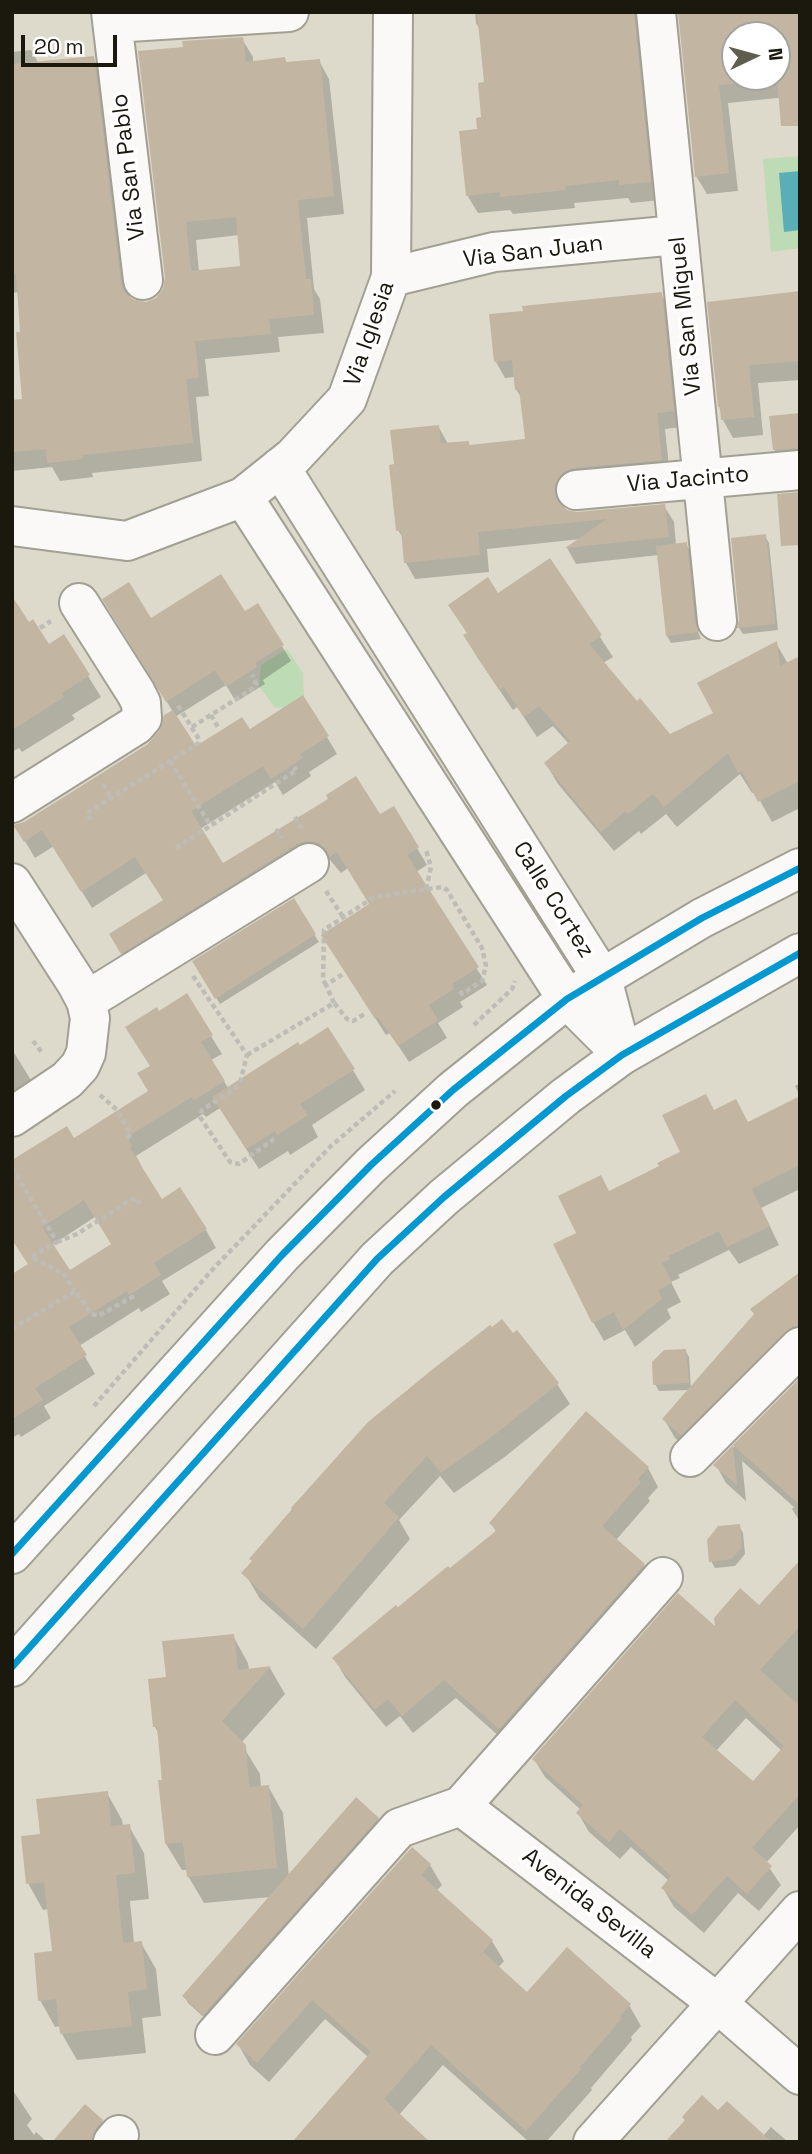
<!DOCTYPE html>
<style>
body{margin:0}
#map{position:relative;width:812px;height:2154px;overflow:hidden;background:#dedacb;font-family:"Space Grotesk",sans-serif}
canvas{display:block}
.frame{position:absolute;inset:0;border:14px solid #1b180e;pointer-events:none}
.north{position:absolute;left:721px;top:21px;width:70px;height:70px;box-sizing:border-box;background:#fff;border:2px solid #a4a39f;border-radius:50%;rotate:85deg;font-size:19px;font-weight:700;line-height:28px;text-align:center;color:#1b180e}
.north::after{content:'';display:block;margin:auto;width:24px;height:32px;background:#5f5c50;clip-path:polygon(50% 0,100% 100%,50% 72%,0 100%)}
.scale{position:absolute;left:21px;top:35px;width:96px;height:32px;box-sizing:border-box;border:4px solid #1b180e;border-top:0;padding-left:9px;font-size:21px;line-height:24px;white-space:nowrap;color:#1b180e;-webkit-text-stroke:5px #fff;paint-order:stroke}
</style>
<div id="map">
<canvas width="812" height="2154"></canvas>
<div class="frame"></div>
<div class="north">N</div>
<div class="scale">20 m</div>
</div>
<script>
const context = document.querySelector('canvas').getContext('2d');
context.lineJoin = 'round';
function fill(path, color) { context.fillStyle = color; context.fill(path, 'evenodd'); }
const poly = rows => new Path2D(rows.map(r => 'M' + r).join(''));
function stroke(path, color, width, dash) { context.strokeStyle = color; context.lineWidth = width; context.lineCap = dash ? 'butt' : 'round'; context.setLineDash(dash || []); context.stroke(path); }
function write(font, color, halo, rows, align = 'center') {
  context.font = font + ' "Space Grotesk",sans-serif'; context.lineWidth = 7; context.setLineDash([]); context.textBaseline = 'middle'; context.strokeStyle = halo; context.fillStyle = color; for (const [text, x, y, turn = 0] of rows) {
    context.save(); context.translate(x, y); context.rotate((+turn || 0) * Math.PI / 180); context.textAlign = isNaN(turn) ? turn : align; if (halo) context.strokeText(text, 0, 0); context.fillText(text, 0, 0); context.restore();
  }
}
const green = poly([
 [800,156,800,248,771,252,763,159],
 [287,649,303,673,304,696,287,707,275,708,259,686,261,665]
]);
const water = poly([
 [800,171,800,230,784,232,779,173]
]);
const shadow = poly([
 [475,12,654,12,660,200,631,203,628,198,574,203,575,208,513,214,510,210,478,213,467,195,483,118,486,84,481,32,476,23],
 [680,12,800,12,787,97,728,103,738,191,707,194,696,176],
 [735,35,777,35,777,77,735,77],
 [242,39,253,57,253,63,284,59,287,64,319,61,329,79,344,214,307,218,314,289,320,299,324,333,278,337,280,352,205,359,209,396,196,397,202,461,92,473,93,477,60,481,52,467,12,471,12,401,24,400,19,292,12,293,12,52,31,50,39,64,93,58,104,76,130,299,147,303,158,298,165,289,185,48],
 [239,235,242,268,199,272,196,240],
 [800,293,800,380,758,383,763,435,733,438,723,420,719,406],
 [661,294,671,310,682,427,665,429,670,476,565,497,563,509,577,514,664,506,674,522,676,545,686,544,690,551,698,632,701,639,671,643,667,636,659,555,576,564,567,548,581,539,487,549,489,572,415,579,406,563,404,540,398,530,396,466,438,426,448,444,468,442,470,446,526,441,522,399,516,389,515,377,505,378,496,362],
 [800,415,800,467,785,468,773,447],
 [765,536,769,543,778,630,743,634,739,628],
 [550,560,613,657,603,663,636,703,669,736,715,714,776,643,788,664,800,658,800,808,772,822,755,792,752,793,740,774,677,827,666,814,641,834,639,831,614,851,558,784,546,764,569,744,553,726,537,737,517,707,513,710,477,657,465,636,468,634,450,606,498,595],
 [12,599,28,624,48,646,88,676,101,697,72,715,75,719,22,752,19,748,12,752],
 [244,614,282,646,291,661,263,680,265,684,236,702,226,685,175,717,195,748,249,731,327,737,337,754,309,772,311,776,283,795,275,782,200,829,223,866,379,816,417,848,427,865,416,872,487,985,460,1002,463,1007,438,1023,447,1038,409,1062,390,1033,386,1035,333,952,371,905,348,868,341,873,330,860,318,858,132,970,111,935,164,901,146,873,92,908,54,846,35,858,16,826,24,823,149,745,161,732,173,712,114,615,151,620],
 [293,901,319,942,220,1004,194,962],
 [159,1013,211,1036,222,1054,211,1060,228,1088,353,1070,365,1090,312,1125,318,1137,290,1155,288,1151,259,1169,220,1108,206,1117,203,1114,136,1156,141,1165,139,1166,161,1201,206,1230,216,1248,162,1281,170,1294,141,1312,139,1308,79,1346,95,1374,44,1406,51,1418,21,1437,19,1434,12,1438,12,1276,29,1265,12,1239,73,1140,150,1092],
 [95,1217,113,1245,69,1272,52,1245],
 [13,1051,34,1085,12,1099,12,1052],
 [800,1083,800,1096,795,1086],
 [800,1098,800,1189,761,1208,779,1245,739,1264,729,1250,678,1275,680,1278,671,1282,681,1302,667,1309,671,1318,635,1347,625,1330,604,1341,593,1322,578,1234,609,1193,661,1167,682,1153,714,1112,748,1124],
 [800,1274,800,1338,692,1453,675,1438,664,1419,690,1390,659,1391,655,1384,685,1350,689,1357,691,1389],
 [800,1380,800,1522,792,1509,794,1507,742,1461,746,1501,726,1483,716,1465],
 [557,1384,570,1404,506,1456,454,1493,440,1476,399,1520,410,1539,316,1649,260,1599,247,1577,294,1510],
 [587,1413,648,1468,658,1487,648,1498,650,1501,616,1540,644,1565,654,1583,510,1746,456,1698,413,1733,400,1716,386,1727,345,1677,335,1659,497,1533,491,1523],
 [739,1526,743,1533,745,1554,735,1566,715,1568,711,1561],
 [800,1563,800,1825,766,1863,781,1885,759,1911,738,1893,704,1933,674,1907,663,1888,669,1881,631,1847,620,1859,589,1832,578,1813,581,1810,545,1777,534,1759,717,1630,759,1608],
 [746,1718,782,1751,754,1784,716,1751],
 [233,1636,248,1663,249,1670,270,1668,285,1694,241,1743,260,1774,261,1787,268,1786,283,1813,289,1876,378,1819,381,1826,208,2021,188,2003,184,1996,271,1897,204,1903,188,1876,188,1870,182,1870,166,1844,159,1734,155,1727,168,1679],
 [107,1793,122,1820,123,1827,129,1826,144,1853,149,1899,130,1901,134,1943,141,1943,156,1969,161,2016,142,2018,146,2053,77,2060,62,2034,61,2026,55,2027,40,2000,54,1952,49,1909,43,1910,28,1883,42,1835],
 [430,1865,442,1885,436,1891,492,1941,504,1961,498,1968,528,1994,629,2005,641,2026,631,2037,632,2040,591,2088,592,2090,546,2142,529,2142,443,2065,399,2115,303,2142,368,2057,325,2019,269,2082,250,2065,238,2044],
 [12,2089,32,2119,27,2125,34,2135,36,2132,47,2142,12,2142],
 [718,2112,763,2136,771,2127,788,2142,673,2142],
 [102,2121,112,2139,110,2142,54,2142]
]);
const building = poly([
 [477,12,634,12,651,182,619,185,619,180,565,186,565,190,500,197,500,192,466,196,459,131,477,129,476,118,481,117,478,83,484,82],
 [678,12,800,12,800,126,781,126,777,79,719,85,729,173,695,177],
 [735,35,777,35,777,77,735,77],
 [243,37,246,62,285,57,286,62,320,59,334,196,298,200,306,279,311,279,314,315,269,319,271,334,195,341,199,378,186,379,193,443,83,455,83,459,47,463,46,449,12,452,12,400,22,399,16,332,20,332,16,274,12,274,12,64,94,56,121,283,125,293,134,300,146,302,156,298,163,289,165,277,138,51,183,47,182,41],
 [236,217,240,266,191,271,186,222],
 [800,291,800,361,749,365,754,417,721,420,720,406,718,407,707,302],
 [662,292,674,411,657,413,662,460,573,468,564,472,557,480,554,491,559,503,567,510,577,512,665,504,669,537,565,548,607,519,478,532,480,555,404,563,401,530,396,531,389,465,394,464,390,430,439,425,441,443,469,441,469,445,525,439,519,389,515,390,512,360,494,362,489,314,523,311,522,306],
 [800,413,800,448,773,450,769,416],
 [800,492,800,545,781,546,777,494],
 [766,534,775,624,737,628,739,619,731,538],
 [687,542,695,623,699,632,666,636,656,546],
 [550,558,602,635,589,644,637,701,640,698,670,734,713,713,697,683,777,641,780,666,800,656,800,781,758,802,742,771,738,773,728,753,664,807,653,794,628,814,625,811,601,832,544,763,570,741,539,706,524,717,504,687,499,690,463,635,467,633,448,605,488,577,498,593],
 [221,574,245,611,258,603,284,645,255,663,257,667,226,687,215,670,166,702,102,599,129,582,151,618],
 [12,596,29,622,33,619,49,644,64,634,90,675,62,693,64,697,12,730],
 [303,695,329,736,300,754,303,758,271,779,263,766,191,811,223,863,328,799,326,795,356,776,380,814,394,806,419,847,407,855,479,967,452,984,454,989,429,1005,438,1020,398,1046,378,1017,375,1019,321,935,369,904,337,852,329,857,327,851,319,843,308,841,297,844,121,954,109,934,163,900,135,857,81,892,42,830,24,842,13,825,24,822,148,744,159,731,164,715,173,710,196,746,242,717,250,729],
 [294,898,316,934,215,999,192,961],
 [187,993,213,1035,201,1042,225,1081,194,1100,192,1097,127,1137,132,1146,130,1148,162,1199,180,1187,207,1229,154,1263,161,1275,129,1295,127,1291,69,1327,87,1355,35,1388,43,1400,12,1419,12,1274,28,1264,12,1240,12,1160,67,1126,74,1138,148,1091,137,1073,150,1066,125,1027,157,1007,159,1011],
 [84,1200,111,1244,70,1270,42,1227],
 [328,1027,355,1069,300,1104,308,1115,277,1135,275,1131,246,1149,212,1097,298,1042,300,1045],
 [706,1094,714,1110,736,1099,748,1122,800,1096,800,1165,752,1189,770,1226,727,1247,719,1231,669,1256,670,1259,662,1263,672,1283,658,1290,662,1299,623,1330,614,1312,592,1323,553,1244,576,1233,558,1196,601,1175,609,1191,659,1166,657,1163,680,1152,662,1115],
 [800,1272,800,1326,794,1326,785,1332,681,1435,662,1419,754,1314,750,1309],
 [502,1319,513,1333,517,1330,559,1383,494,1435,441,1473,427,1456,384,1503,399,1517,303,1629,241,1573,252,1561,249,1559,292,1509,291,1508,368,1422,438,1365,490,1325,492,1327],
 [686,1349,689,1383,653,1385,652,1362,664,1350],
 [800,1378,800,1505,733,1445,737,1485,713,1465],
 [586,1411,649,1467,638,1479,641,1482,602,1526,645,1564,499,1729,444,1680,402,1716,388,1699,375,1710,332,1658,396,1605,398,1607,448,1566,450,1568,497,1530,489,1523],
 [740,1524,742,1547,731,1559,709,1562,707,1540,718,1526],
 [800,1560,800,1626,760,1670,800,1706,800,1794,752,1848,772,1866,747,1894,727,1876,692,1915,661,1888,671,1876,620,1829,609,1842,576,1813,583,1805,532,1759,678,1593,715,1626,714,1618,740,1588,759,1605],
 [735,1700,784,1746,753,1781,702,1737],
 [234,1634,238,1670,271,1666,222,1721,246,1745,249,1787,269,1785,277,1868,187,1877,183,1842,165,1844,158,1780,162,1780,157,1727,153,1727,148,1679,166,1677,162,1641],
 [108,1791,111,1826,130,1824,135,1873,116,1875,123,1943,142,1941,147,1989,128,1992,132,2026,60,2034,56,1999,38,2001,34,1953,52,1951,44,1882,26,1884,21,1836,40,1834,36,1799],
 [356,1797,379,1818,203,2015,182,1996],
 [412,1847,431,1864,421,1875,493,1940,483,1952,527,1992,567,1947,631,2004,620,2016,622,2018,580,2067,581,2069,526,2131,431,2045,384,2099,430,2142,292,2142,371,2052,312,2000,257,2063,236,2044],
 [702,2095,718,2110,727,2101,772,2142,665,2142,685,2120,682,2117],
 [85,2104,103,2120,96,2128,92,2142,52,2142]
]);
const path = poly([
 [40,628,51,621],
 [211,715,219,729],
 [192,727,252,689,256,684,252,675],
 [170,761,211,826],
 [103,784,112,798],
 [295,817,302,829],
 [91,820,87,813,199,743,199,739,177,704],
 [276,829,282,838],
 [176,848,297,770,294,767],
 [426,889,431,867,426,850],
 [326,891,343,917],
 [193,976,247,1055,240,1083,233,1090,202,1110,200,1117,230,1162,239,1164,274,1139],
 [326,985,323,980,324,930,374,897,442,887,447,890,482,948,486,966,482,981,462,994,458,988],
 [334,1003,326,985,343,974],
 [474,1025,512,989,515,981],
 [33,1041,43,1054],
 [247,1055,334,1003,347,1019,353,1021,366,1013],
 [100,1095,117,1110,131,1134,127,1138],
 [12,1168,57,1242,31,1257,64,1274,75,1291],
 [57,1242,77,1234,131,1200,137,1198,141,1206],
 [12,1329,75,1291,92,1314,98,1316,136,1295],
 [94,1406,212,1270,331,1146,395,1091]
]);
const minor = poly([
 [111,12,143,280],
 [656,12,717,621],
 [113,23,289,12],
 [391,277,494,252,677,235],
 [280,467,602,978,622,1055],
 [576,490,800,470],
 [243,497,567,999,621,1053],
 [12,526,127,541,243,497,293,457,347,399,391,277,393,12],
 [12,803,136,725,142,718,141,703,136,693,79,603],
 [12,883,77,984,86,1001,90,1018,86,1053,80,1066,67,1080,12,1117],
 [86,1001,309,863],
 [690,1457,800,1347],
 [461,1806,716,2002,800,2075],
 [215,2035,399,1828,461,1806,663,1577],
 [113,2142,119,2135],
 [593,2142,800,1911]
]);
const major = poly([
 [12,1554,282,1255,371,1165,453,1090,567,999,702,918,800,868],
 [12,1667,377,1259,444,1197,566,1096,622,1055,800,953]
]);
const bus1 = poly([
 [12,1554,282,1255,371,1165,453,1090,567,999,702,918,800,868],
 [12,1667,377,1259,444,1197,566,1096,622,1055,800,953]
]);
const markers = [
 [436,1105,6,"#1b180e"]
];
const streetNames = [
 ["Via San Pablo",129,167,-97],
 ["Via San Juan",533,252,-7],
 ["Via San Miguel",686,316,-96],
 ["Via Iglesia",370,334,-71],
 ["Via Jacinto",688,480,-5],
 ["Calle Cortez",553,900,58],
 ["Avenida Sevilla",589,1904,38]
];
fill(green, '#bddbb4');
fill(water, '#59afb5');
fill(shadow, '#0003');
fill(building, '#c2b6a3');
stroke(minor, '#a29f93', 42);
stroke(major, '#a29f93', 42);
stroke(path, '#bebcb6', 4.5, [5, 3.5]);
stroke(minor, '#faf9f7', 38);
stroke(major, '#faf9f7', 38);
stroke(bus1, '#0498d0', 7);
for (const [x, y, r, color] of markers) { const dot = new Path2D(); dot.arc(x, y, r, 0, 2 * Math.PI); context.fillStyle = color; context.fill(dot); stroke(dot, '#fff', 2.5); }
write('23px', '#1b180e', '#fff', streetNames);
</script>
